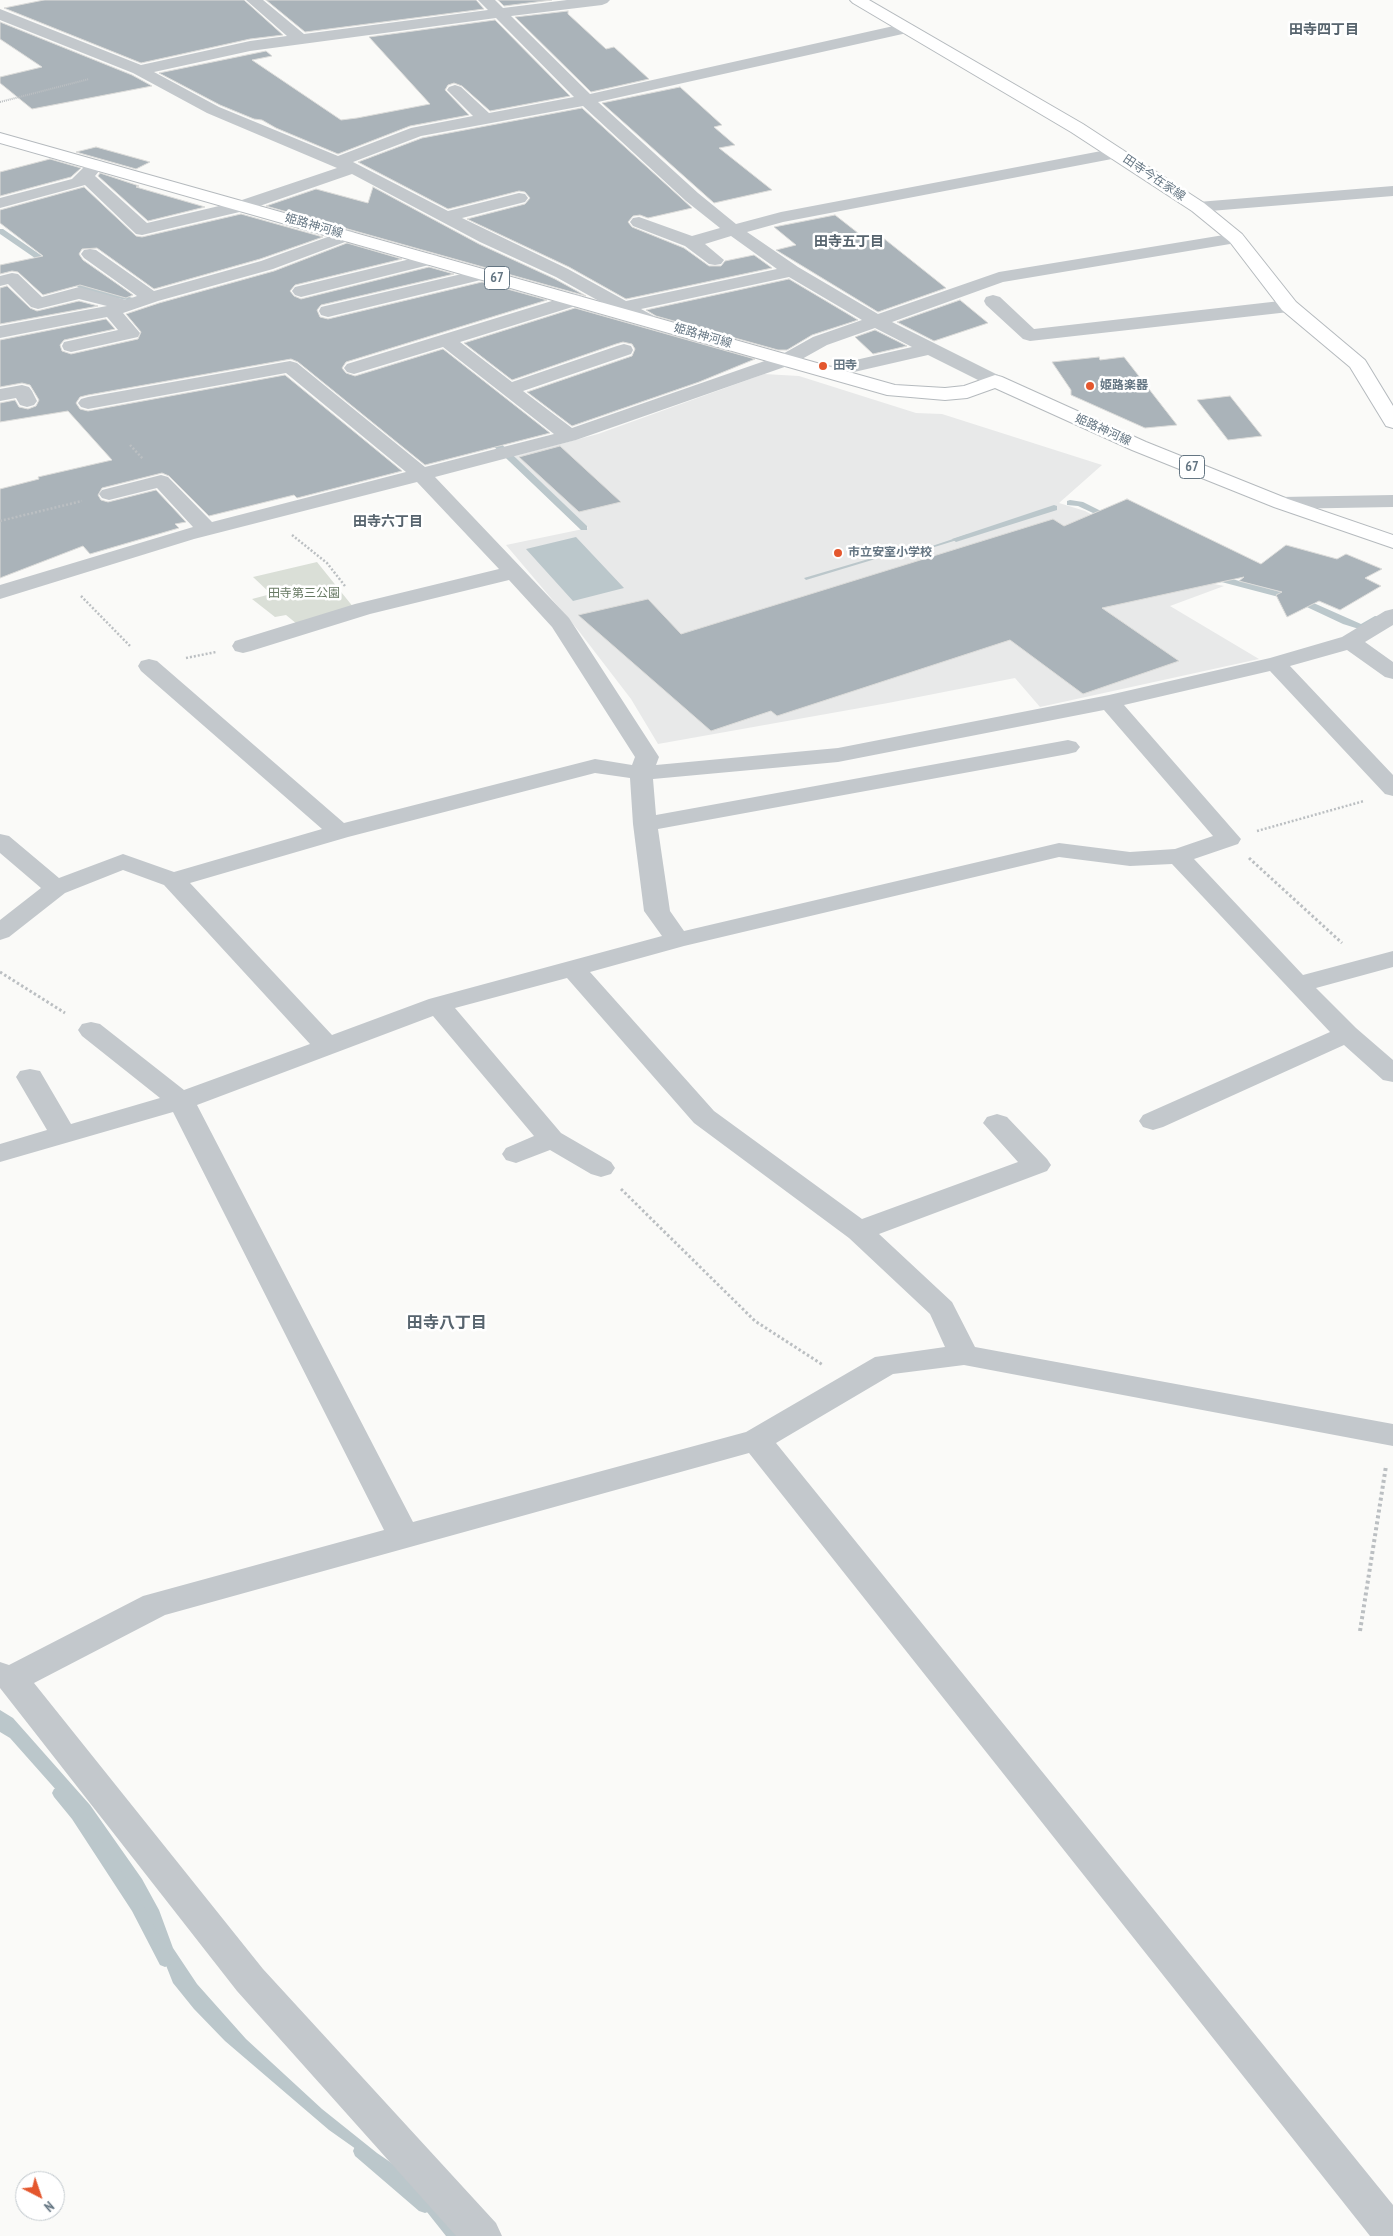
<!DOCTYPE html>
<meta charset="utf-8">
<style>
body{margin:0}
#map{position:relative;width:1393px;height:2236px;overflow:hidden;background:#fafaf8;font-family:"PT Sans Narrow",sans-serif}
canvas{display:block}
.north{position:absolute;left:15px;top:2171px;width:50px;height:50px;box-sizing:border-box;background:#fff;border:1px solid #c1c8cd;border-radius:50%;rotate:139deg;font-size:14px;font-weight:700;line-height:20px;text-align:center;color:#657683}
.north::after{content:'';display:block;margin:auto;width:18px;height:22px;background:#e4572e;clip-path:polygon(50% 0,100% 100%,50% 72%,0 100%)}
</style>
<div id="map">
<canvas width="1393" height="2236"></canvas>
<div class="north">N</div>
</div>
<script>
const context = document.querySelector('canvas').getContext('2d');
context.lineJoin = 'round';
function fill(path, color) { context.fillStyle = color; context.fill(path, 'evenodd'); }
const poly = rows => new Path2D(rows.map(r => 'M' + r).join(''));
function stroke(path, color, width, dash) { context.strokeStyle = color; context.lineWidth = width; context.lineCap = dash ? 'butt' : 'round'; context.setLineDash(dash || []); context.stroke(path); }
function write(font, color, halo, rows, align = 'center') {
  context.font = font + ' "PT Sans Narrow","Noto Sans JP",sans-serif'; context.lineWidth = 5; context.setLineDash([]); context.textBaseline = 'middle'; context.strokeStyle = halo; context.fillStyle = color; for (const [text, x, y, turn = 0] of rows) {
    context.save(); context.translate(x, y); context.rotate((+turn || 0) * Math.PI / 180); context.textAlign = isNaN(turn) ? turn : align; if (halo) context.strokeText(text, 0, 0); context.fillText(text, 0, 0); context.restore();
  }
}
const built = poly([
 [764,374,799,376,916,413,942,414,1102,465,1059,503,1085,511,1138,539,1199,581,1224,586,1170,606,1259,659,1040,707,1015,678,888,703,658,744,631,699,578,630,506,545,588,528,514,456,598,434]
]);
const green = poly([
 [317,562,354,608,297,624,286,615,275,617,252,599,271,594,253,577]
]);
const water = poly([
 [968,534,970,536,928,549,915,547,806,580,804,578,916,545,929,547],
 [576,537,624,588,573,601,526,549],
 [0,1710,13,1718,90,1805,142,1879,159,1910,173,1948,197,1984,246,2039,322,2109,377,2153,409,2175,464,2236,446,2236,404,2183,329,2130,225,2041,194,2009,173,1983,154,1935,135,1899,89,1827,10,1738,0,1732]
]);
const stream = poly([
 [0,229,3,229,55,265,48,267,0,234,0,229],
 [67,276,73,276,91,288,146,301,142,303,86,292,67,280,67,276],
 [486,435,492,435,587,526,587,530,581,530,486,439,486,435],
 [1070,500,1083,502,1115,518,1114,520,1108,520,1078,506,1067,505,1067,501,1070,500],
 [1054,505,1057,506,1057,510,959,541,956,542,952,539,1054,505],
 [1213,574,1300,597,1361,624,1375,616,1393,619,1393,625,1376,622,1365,629,1359,629,1343,624,1294,601,1210,579,1210,575,1213,574],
 [59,1787,64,1789,82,1811,142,1903,173,1961,170,1965,165,1967,160,1965,132,1911,72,1819,54,1797,52,1793,54,1789,59,1787],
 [361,2144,367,2146,431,2201,433,2206,431,2211,425,2213,419,2211,355,2156,353,2151,355,2146,361,2144]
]);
const building = poly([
 [44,0,244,0,283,35,250,39,141,63,4,8,44,0],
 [266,0,476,0,484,9,305,32,266,0],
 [498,0,552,0,504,6,498,0],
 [568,11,568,14,606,49,614,47,649,79,591,92,515,17,568,11],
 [495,20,570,96,490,111,462,86,454,83,448,85,445,90,469,115,410,126,338,154,276,128,262,120,254,119,220,105,159,73,266,51,272,56,252,60,341,120,357,118,430,104,369,37,495,20],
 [0,22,132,75,152,86,32,109,0,83,0,77,42,67,0,39,0,22],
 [680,87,722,125,714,127,735,145,719,148,772,190,714,203,602,103,680,87],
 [582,108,692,208,648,218,640,215,633,216,628,222,632,227,684,248,709,266,721,266,725,261,754,255,772,268,626,299,569,267,467,219,525,204,530,198,525,192,519,191,448,209,358,162,422,138,582,108],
 [96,147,150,162,136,169,76,152,96,147],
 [50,159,81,168,71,177,0,196,0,172,50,159],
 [100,173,139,186,136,187,205,207,148,221,98,176,100,173],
 [84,187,136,236,142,237,241,214,323,237,260,259,154,289,97,248,82,249,79,254,83,260,133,295,126,298,80,285,43,295,18,272,12,271,0,274,0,265,43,256,0,223,0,210,84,187],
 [373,187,479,244,555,279,586,296,266,206,316,189,368,203,373,187],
 [835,215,867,240,882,237,946,288,878,312,776,250,796,245,774,227,835,215],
 [347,243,402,259,295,285,290,291,294,296,301,299,429,267,454,274,321,305,317,310,320,317,328,319,482,282,547,300,346,362,342,368,346,373,355,376,443,349,550,433,425,465,298,362,291,359,88,395,80,397,76,403,80,409,88,411,285,375,402,471,297,498,294,495,209,516,169,476,162,473,102,488,98,495,101,500,108,502,156,490,186,522,175,524,179,528,90,554,83,546,0,578,0,489,39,479,38,477,112,460,68,411,0,422,0,403,15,400,19,407,28,409,36,406,39,400,30,385,22,383,0,387,0,340,106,319,115,329,64,340,60,345,62,351,71,354,138,339,141,332,126,314,159,303,274,271,347,243],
 [789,279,858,320,812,335,787,350,778,350,656,316,646,310,789,279],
 [7,286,30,308,37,311,79,301,98,306,0,324,0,288,7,286],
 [960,300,988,323,934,341,897,322,960,300],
 [575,308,755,359,699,382,572,426,527,392,632,356,635,349,632,344,623,342,616,344,512,380,464,343,575,308],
 [875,330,907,346,873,354,855,337,875,330],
 [1099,357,1100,360,1124,357,1177,425,1145,428,1071,395,1071,390,1052,362,1099,357],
 [1230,396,1262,436,1228,440,1197,400,1230,396],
 [560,446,621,502,579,512,519,457,560,446],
 [1127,499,1261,564,1286,545,1337,559,1346,554,1382,569,1365,578,1381,586,1340,610,1319,601,1287,617,1276,595,1282,592,1239,581,1244,577,1102,608,1179,661,1083,694,1010,640,777,716,771,711,711,731,578,615,648,599,681,634,1053,519,1064,526,1127,499]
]);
const pathFar3 = poly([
 [0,102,89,79]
]);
const pathFar2 = poly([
 [130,445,143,459],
 [0,521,82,501],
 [292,535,327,563,345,586],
 [81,596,131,647],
 [186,658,216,652],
 [1257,831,1364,801]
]);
const pathFar1 = poly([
 [1249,858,1342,943],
 [0,972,65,1013],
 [621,1189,755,1321,823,1365]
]);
const path = poly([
 [1360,1631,1386,1466]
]);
const minor = poly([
 [246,0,263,0,304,34,488,10,478,0,495,0,503,8,567,0,610,0,607,3,602,5,511,16,590,94,907,23,912,25,915,28,912,31,907,33,598,102,698,193,736,224,781,212,1117,148,1123,149,1125,153,1123,157,1117,158,783,222,747,232,798,267,878,314,999,272,1236,233,1242,234,1245,238,1242,242,1236,243,1003,282,892,322,1002,377,1005,381,1002,385,995,387,988,385,928,355,828,378,821,376,818,372,821,368,912,347,875,328,827,345,793,364,576,440,435,477,569,618,659,757,656,765,838,748,1109,695,1270,658,1342,637,1385,611,1393,609,1393,625,1365,642,1393,662,1393,679,1385,677,1347,650,1290,666,1393,775,1393,796,1385,794,1270,671,1124,705,1241,839,1238,844,1194,859,1303,975,1393,951,1393,967,1316,988,1356,1028,1393,1060,1393,1082,1383,1080,1344,1045,1163,1127,1153,1130,1143,1127,1139,1121,1143,1115,1330,1032,1172,864,1130,866,1059,857,684,946,590,972,714,1111,862,1219,1018,1162,983,1123,987,1117,997,1114,1007,1117,1047,1159,1051,1165,1047,1171,879,1234,952,1302,975,1347,1393,1424,1393,1446,964,1365,893,1374,776,1443,1393,2205,1393,2236,1370,2236,749,1453,165,1615,34,1683,263,1969,496,2223,502,2236,456,2236,237,1991,0,1688,0,1662,9,1665,143,1596,384,1530,173,1112,0,1162,0,1144,47,1130,16,1077,20,1071,30,1069,40,1071,71,1124,160,1098,82,1036,78,1030,82,1024,91,1022,100,1024,184,1090,310,1044,164,885,123,870,65,893,9,937,0,940,0,920,41,888,0,853,0,834,9,836,59,878,123,854,174,872,322,829,141,671,138,666,141,661,149,659,157,661,344,823,595,759,632,765,635,757,552,627,509,580,370,614,251,651,243,653,235,651,232,646,235,641,355,604,499,569,417,482,194,539,0,599,0,585,193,527,157,488,109,500,102,498,99,494,102,490,161,475,168,477,212,522,406,472,286,373,88,409,81,407,78,403,81,399,88,397,290,361,297,363,425,467,554,434,443,347,354,374,347,372,344,368,347,364,568,296,575,294,582,296,584,300,582,304,460,342,512,382,617,346,624,344,631,346,633,350,631,354,523,391,572,428,779,356,813,337,862,320,789,277,641,309,654,316,656,320,654,324,647,326,640,324,556,277,480,242,352,174,248,210,142,235,136,234,85,185,0,208,0,198,72,179,90,161,96,160,102,161,104,165,95,176,147,223,236,202,337,168,207,113,133,73,0,20,0,9,141,65,250,41,287,36,246,0],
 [496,18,574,97,489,113,461,87,455,85,449,87,447,90,473,116,411,128,338,156,219,107,154,72,250,51,496,18],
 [583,106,686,201,720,228,692,236,639,217,633,218,630,222,633,226,685,246,709,264,715,265,721,264,724,260,705,244,731,236,777,269,626,301,568,269,462,218,525,202,528,198,525,194,519,193,448,211,353,162,421,136,583,106],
 [1104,710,1213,836,1175,849,1130,852,1059,843,684,931,670,911,658,829,1068,754,1076,752,1080,747,1076,742,1068,740,656,815,653,779,838,762,1104,710],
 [595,773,630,778,633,824,644,911,662,936,429,999,332,1035,190,883,348,837,595,773],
 [567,978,694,1123,849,1238,930,1314,945,1347,875,1357,746,1432,413,1522,197,1105,433,1016,534,1136,506,1148,502,1154,506,1160,516,1163,550,1150,591,1174,601,1177,611,1174,615,1168,611,1162,561,1133,455,1008,567,978],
 [1393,186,1393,196,1198,212,1192,211,1189,207,1192,203,1198,202,1393,186],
 [347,230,353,231,356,235,353,239,273,269,158,301,123,313,140,333,138,337,71,352,64,350,62,346,64,342,118,330,107,317,0,338,0,326,107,306,79,299,38,309,31,307,8,284,0,286,0,276,12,273,18,274,42,297,79,287,126,300,137,296,84,258,81,254,84,250,90,249,96,250,154,291,261,261,347,230],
 [431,254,437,255,440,259,437,263,301,297,295,295,292,291,295,287,431,254],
 [483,269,489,270,492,274,489,278,328,317,321,315,319,311,321,307,483,269],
 [993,295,1000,297,1034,329,1289,300,1296,302,1298,306,1296,310,1289,312,1030,341,1023,339,986,305,984,301,986,297,993,295],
 [22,385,29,387,32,391,37,401,34,405,27,407,20,405,16,398,0,401,0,389,22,385],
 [1393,495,1393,507,1281,509,1274,507,1271,503,1274,499,1281,497,1393,495]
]);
const major = poly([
 [850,0,869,0,1083,124,1204,203,1242,234,1296,302,1365,360,1393,406,1393,428,1386,426,1350,367,1282,310,1230,242,1192,211,1071,132,853,3,850,0],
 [0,133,895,385,945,388,964,386,995,375,1002,377,1146,442,1288,499,1393,535,1393,548,1274,507,1132,450,995,388,967,398,945,400,887,395,0,143,0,133]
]);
const markers = [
 [823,366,5,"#e4572e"],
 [1090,386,5,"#e4572e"],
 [838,553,5,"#e4572e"]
];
const farStreetnames = [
 ["田寺今在家線",1154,178,34],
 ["姫路神河線",314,226,16],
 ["姫路神河線",703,336,16],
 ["姫路神河線",1103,430,24]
];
const farPoinames = [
 ["田寺",833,366],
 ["姫路楽器",1100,386],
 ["市立安室小学校",848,553]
];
const farParknames = [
 ["田寺第三公園",304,594]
];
const farNeighbourhoodnames = [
 ["田寺四丁目",1324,30],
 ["田寺五丁目",849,242],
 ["田寺六丁目",388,522]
];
const shields = [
 [497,278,25],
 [1192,467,25]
];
const shieldNames = [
 ["67",497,278],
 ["67",1192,467]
];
const neighbourhoodNames = [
 ["田寺八丁目",447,1323]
];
fill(built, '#e8e9e9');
fill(green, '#dadfd7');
fill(water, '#bbc7cb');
fill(stream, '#bbc7cb');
fill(building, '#aab3b9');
stroke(building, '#dcdcda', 1);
stroke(major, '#b5babe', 2);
stroke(pathFar3, '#bbbfc2', 2, [1, 1]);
stroke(pathFar2, '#bbbfc2', 2.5, [2, 2]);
stroke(pathFar1, '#bbbfc2', 3, [2.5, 2.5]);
stroke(path, '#bbbfc2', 4, [3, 3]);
fill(minor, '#c3c8cc');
fill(major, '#fff');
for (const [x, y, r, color] of markers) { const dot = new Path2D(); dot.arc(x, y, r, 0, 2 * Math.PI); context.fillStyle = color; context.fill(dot); stroke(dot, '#fff', 2); }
write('12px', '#657683', '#fff', farStreetnames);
write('bold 12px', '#657683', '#fff', farPoinames, 'left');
write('12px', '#687a64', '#fff', farParknames);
write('bold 14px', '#57646e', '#fff', farNeighbourhoodnames);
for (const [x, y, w] of shields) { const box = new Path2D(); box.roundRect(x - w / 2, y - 11.5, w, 23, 4); context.fillStyle = '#fff'; context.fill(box); stroke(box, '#657683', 1); }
write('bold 14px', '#657683', null, shieldNames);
write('bold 16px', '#57646e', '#fff', neighbourhoodNames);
</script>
